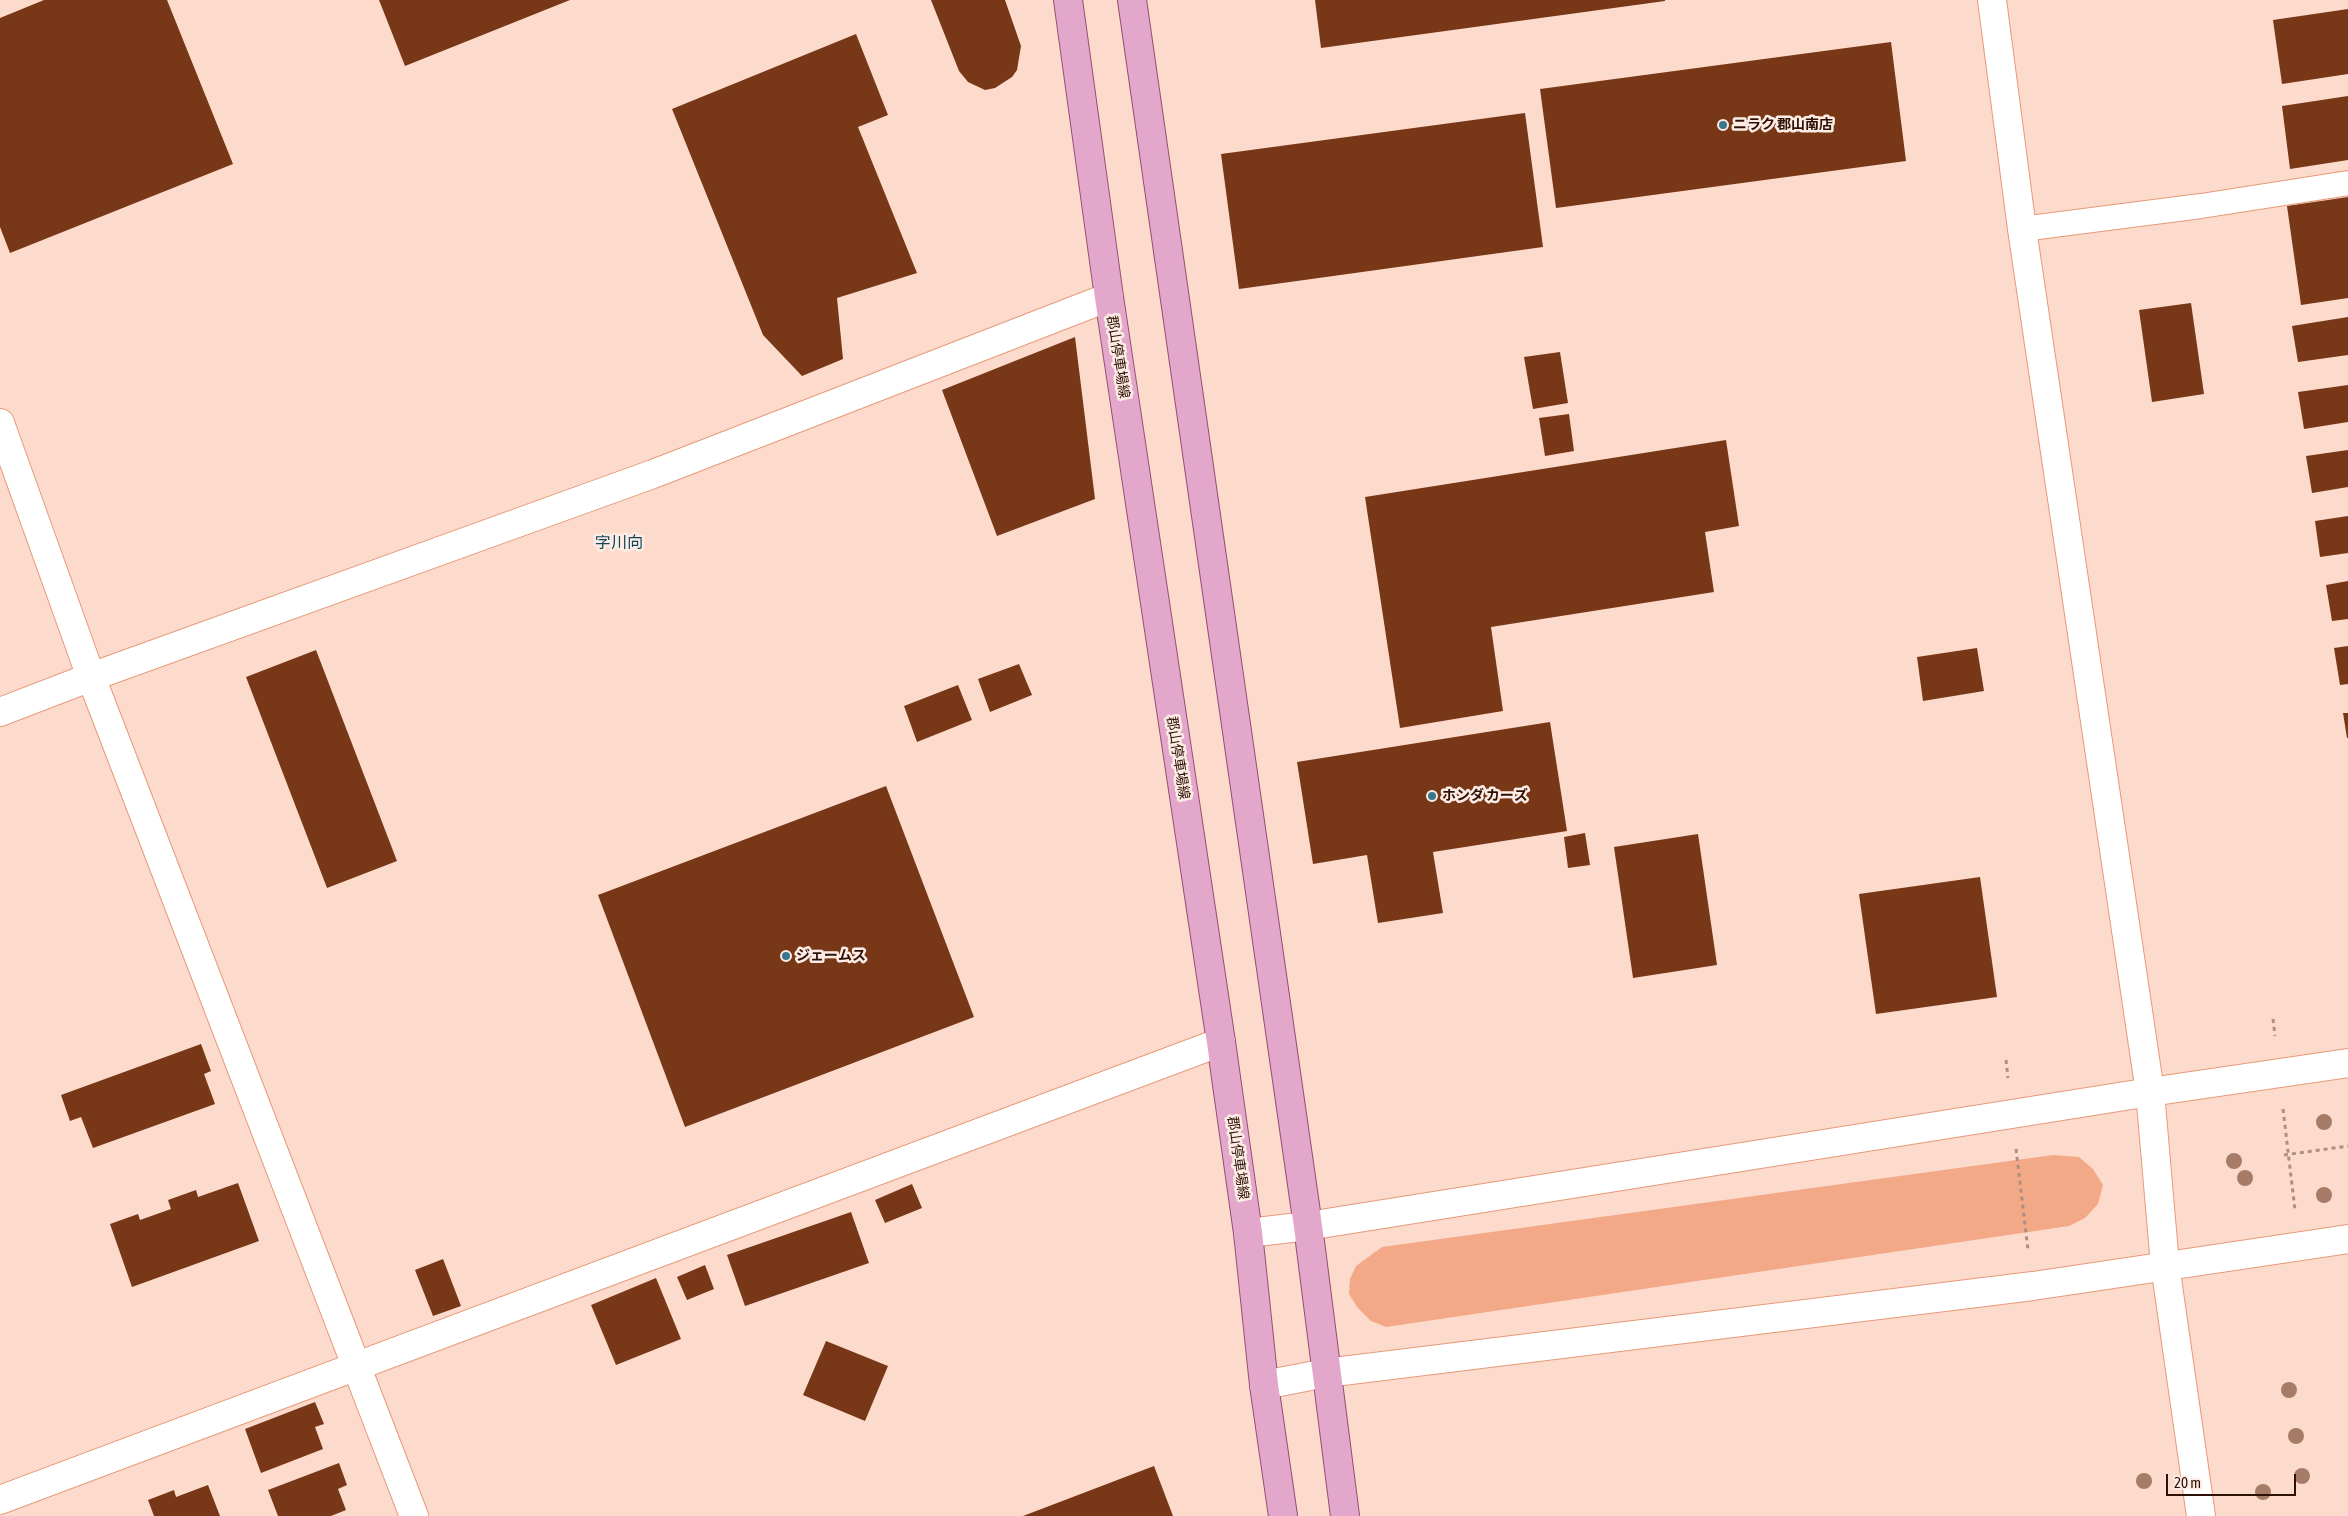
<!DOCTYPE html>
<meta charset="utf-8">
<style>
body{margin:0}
#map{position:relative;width:2348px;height:1516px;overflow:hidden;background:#fcdbcd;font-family:"Asap Condensed",sans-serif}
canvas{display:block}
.scale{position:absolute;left:2166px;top:1474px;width:130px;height:22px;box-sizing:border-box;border:2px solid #2d1105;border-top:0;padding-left:6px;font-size:15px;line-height:18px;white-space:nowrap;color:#2d1105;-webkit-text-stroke:4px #fdece5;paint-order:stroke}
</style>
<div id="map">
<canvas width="2348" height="1516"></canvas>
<div class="scale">20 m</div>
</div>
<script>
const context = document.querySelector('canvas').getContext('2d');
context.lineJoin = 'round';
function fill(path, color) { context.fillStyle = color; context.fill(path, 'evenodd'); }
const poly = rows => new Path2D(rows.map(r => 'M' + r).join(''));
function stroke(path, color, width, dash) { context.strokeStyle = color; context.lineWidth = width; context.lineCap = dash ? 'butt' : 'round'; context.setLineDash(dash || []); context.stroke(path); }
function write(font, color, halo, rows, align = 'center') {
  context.font = font + ' "Asap Condensed","Noto Sans JP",sans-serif'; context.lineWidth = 5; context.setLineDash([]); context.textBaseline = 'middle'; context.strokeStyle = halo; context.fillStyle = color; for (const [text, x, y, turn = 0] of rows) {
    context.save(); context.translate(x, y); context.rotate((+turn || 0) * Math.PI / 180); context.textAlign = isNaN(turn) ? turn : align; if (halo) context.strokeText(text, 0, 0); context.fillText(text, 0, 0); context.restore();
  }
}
const green = poly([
 [2053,1155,2079,1157,2093,1169,2103,1185,2098,1204,2085,1218,2069,1226,1386,1327,1371,1321,1357,1307,1349,1294,1350,1279,1356,1266,1382,1247]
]);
const building = poly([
 [44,0,167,0,233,164,10,253,0,227,0,18],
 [379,0,570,0,405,66],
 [931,0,1005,0,1021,46,1017,70,1012,77,995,88,985,90,968,82,959,71],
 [1315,0,1665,0,1665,1,1321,48],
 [2348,9,2348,74,2282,84,2273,20],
 [856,34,888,115,858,127,917,273,837,298,843,359,802,376,763,335,672,109],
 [1891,42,1906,161,1556,208,1540,89],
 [2348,96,2348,160,2290,169,2282,106],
 [1525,113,1543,247,1239,289,1221,154],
 [2348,197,2348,298,2301,305,2287,206],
 [2191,303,2204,394,2152,402,2139,310],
 [2348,317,2348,355,2298,362,2292,326],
 [1075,337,1095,499,997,536,942,390],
 [1560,352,1568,403,1533,409,1524,357],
 [2348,385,2348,422,2304,429,2298,392],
 [1569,414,1574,451,1545,456,1539,418],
 [1726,440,1739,526,1705,532,1714,592,1491,627,1503,711,1400,728,1365,497],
 [2348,450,2348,487,2312,493,2306,456],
 [2348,516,2348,553,2320,557,2315,521],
 [2348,581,2348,619,2332,621,2326,585],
 [2348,646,2348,684,2340,685,2334,648],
 [1977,648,1984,691,1923,701,1917,657],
 [316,650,397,861,327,888,246,677],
 [1019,664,1032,695,990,712,978,679],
 [958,685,972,720,917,742,904,706],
 [2343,713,2348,713,2348,738,2347,738],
 [1550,722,1567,831,1433,852,1443,913,1378,923,1367,855,1313,864,1297,762],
 [886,786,974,1017,685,1127,598,895],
 [1585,833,1590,865,1568,868,1564,837],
 [1698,834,1717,965,1633,978,1614,847],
 [1980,877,1997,997,1876,1014,1859,894],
 [201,1044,211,1071,204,1074,215,1104,93,1148,81,1117,70,1121,61,1095],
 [238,1183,259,1241,132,1287,110,1224,138,1214,140,1220,171,1209,168,1200,196,1190,198,1197],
 [912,1184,922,1208,885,1223,875,1200],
 [851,1212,869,1263,745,1306,727,1255],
 [443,1259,461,1306,433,1316,415,1270],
 [705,1265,714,1289,687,1300,677,1277],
 [656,1278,681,1339,616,1365,591,1305],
 [826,1341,888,1366,865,1421,803,1395],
 [315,1402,324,1424,315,1427,323,1449,261,1473,245,1429],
 [339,1463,347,1485,338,1489,346,1510,331,1516,278,1516,268,1490],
 [1154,1466,1173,1516,1023,1516],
 [208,1485,220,1516,154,1516,148,1500,174,1490,176,1497]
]);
const path = poly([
 [2273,1019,2275,1036],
 [2006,1060,2008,1078],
 [2283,1109,2295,1210],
 [2016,1149,2028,1250],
 [2284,1155,2348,1146]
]);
const lane = poly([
 [2022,229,2201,206,2348,183]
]);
const street = poly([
 [0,423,91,677,414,1516],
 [0,712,91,677,653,474,1109,297],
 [1248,1233,1308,1226,2150,1092,2348,1063],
 [1264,1385,1326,1373,2033,1286,2348,1239],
 [0,1500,1221,1042]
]);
const secondary = poly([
 [1992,0,2022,229,2150,1092,2165,1265,2201,1516]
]);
const primary = poly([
 [1068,0,1109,297,1221,1042,1248,1233,1264,1385,1283,1516],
 [1132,0,1308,1226,1345,1516]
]);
const trees = [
 [2324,1122],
 [2234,1161],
 [2245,1178],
 [2324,1195],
 [2289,1390],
 [2296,1436],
 [2302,1476],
 [2144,1481],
 [2263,1492]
];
const markers = [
 [1723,125,5,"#39768c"],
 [1432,796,5,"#39768c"],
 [786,956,5,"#39768c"]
];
const poiNames = [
 ["ニラク 郡山南店",1733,125],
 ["ホンダ カーズ",1442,796],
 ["ジェームス",796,956]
];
const streetNames = [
 ["郡山停車場線",1118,357,81],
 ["郡山停車場線",1178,758,81],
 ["郡山停車場線",1238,1158,82]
];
const quarterNames = [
 ["字川向",619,543]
];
fill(green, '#f3a887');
fill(building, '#783716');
stroke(lane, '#e69a79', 26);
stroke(street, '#e69a79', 30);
stroke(secondary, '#e69a79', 30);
stroke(primary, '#974d70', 30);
stroke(path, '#af8f82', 3, [4, 4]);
stroke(lane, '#fff', 24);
stroke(street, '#fff', 28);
stroke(secondary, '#fff', 28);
stroke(primary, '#e3a7cb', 28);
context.fillStyle = '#a67c69';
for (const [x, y] of trees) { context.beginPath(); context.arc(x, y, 8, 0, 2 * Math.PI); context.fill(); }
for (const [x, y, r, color] of markers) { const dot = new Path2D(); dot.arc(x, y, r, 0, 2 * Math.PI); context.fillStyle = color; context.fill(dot); stroke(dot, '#fdece5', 2); }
write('bold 14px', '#2d1105', '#fdece5', poiNames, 'left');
write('14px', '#2d1105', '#fdece5', streetNames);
write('16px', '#124557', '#fdece5', quarterNames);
</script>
